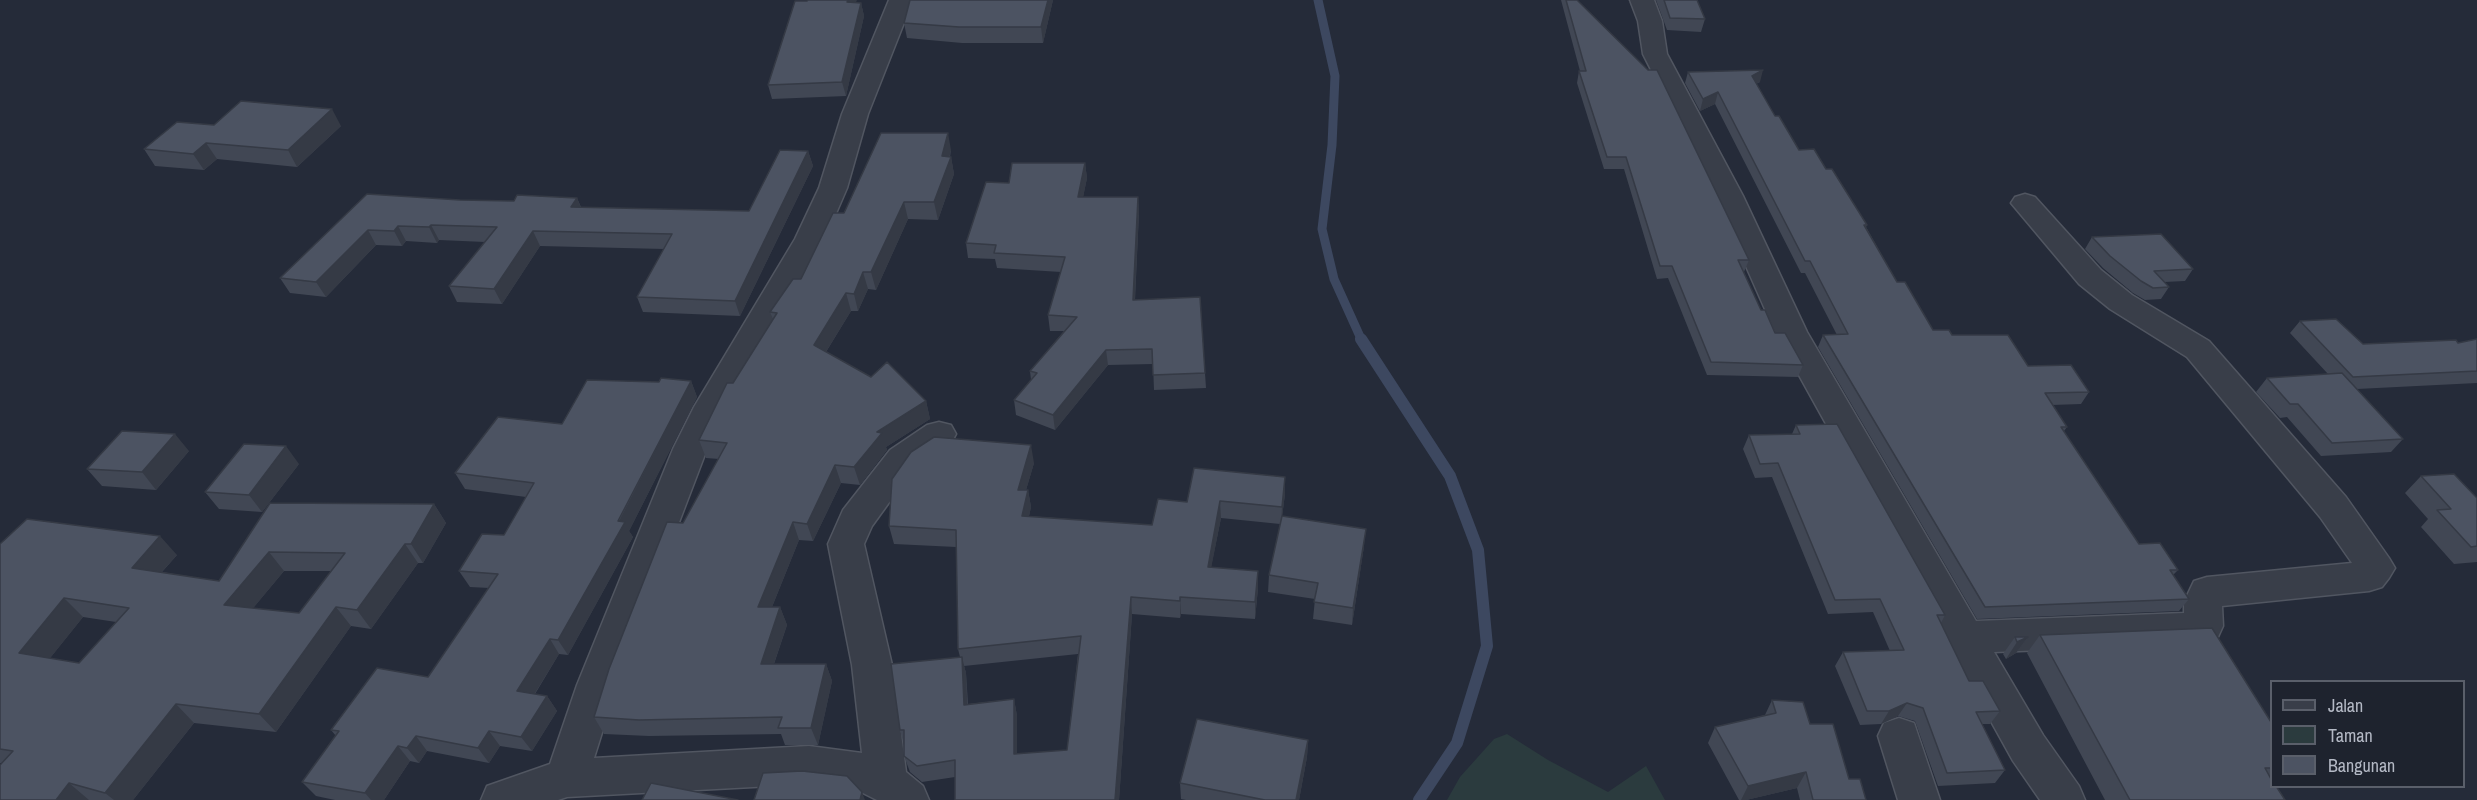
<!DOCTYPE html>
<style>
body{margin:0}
#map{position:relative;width:2477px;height:800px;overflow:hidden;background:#252b39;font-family:"Archivo Narrow",sans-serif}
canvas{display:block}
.legend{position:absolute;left:2270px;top:680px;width:195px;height:108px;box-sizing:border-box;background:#1e232e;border:2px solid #5a5f6a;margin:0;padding:8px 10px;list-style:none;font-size:18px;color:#b4b9c5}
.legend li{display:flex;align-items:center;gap:12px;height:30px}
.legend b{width:30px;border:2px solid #5a5f6a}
</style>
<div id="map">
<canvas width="2477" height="800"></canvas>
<ul class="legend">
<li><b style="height:8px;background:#393e49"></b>Jalan</li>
<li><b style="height:16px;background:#2b3b3e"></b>Taman</li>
<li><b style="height:16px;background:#4c5362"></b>Bangunan</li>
</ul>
</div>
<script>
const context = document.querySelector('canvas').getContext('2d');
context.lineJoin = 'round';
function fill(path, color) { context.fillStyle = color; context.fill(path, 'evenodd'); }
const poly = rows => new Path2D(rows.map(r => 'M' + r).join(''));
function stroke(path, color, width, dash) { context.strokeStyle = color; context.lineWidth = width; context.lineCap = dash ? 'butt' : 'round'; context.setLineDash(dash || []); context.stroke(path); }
const green = poly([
 [1507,734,1548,760,1608,792,1646,766,1665,800,1447,800,1460,777,1494,739]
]);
const streamFar1 = poly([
 [1318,0,1335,76,1332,145,1322,229,1334,279,1362,341]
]);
const stream = poly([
 [1361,339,1450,476,1478,550,1487,646,1457,743,1419,800]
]);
const street = poly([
 [889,0,913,0,868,114,847,188,825,239,723,415,707,449,617,685,594,758,809,746,862,753,852,665,828,544,843,510,890,450,927,425,939,422,951,425,956,434,951,443,914,468,872,526,864,544,892,665,906,772,923,786,929,800,877,800,853,788,809,784,567,797,558,800,481,800,487,786,550,764,577,685,673,449,694,407,795,239,819,188,842,114,889,0],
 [1630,0,1654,0,1662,21,1667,54,1743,196,1807,332,1976,621,2184,613,2184,602,2194,581,2207,577,2352,563,2320,517,2187,357,2110,309,2079,284,2011,203,2015,197,2025,194,2035,197,2101,270,2132,295,2209,341,2346,497,2389,558,2395,568,2389,578,2382,587,2369,591,2222,606,2223,626,2218,637,2196,644,1994,652,2043,735,2079,786,2085,800,2040,800,2013,761,1775,332,1715,196,1643,54,1638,21,1630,0],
 [1899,718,1914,723,1940,800,1898,800,1878,736,1884,723,1899,718]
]);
const wall = poly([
 [1053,0,1043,43,962,43,907,38,904,23],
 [1561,0,1577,0,1749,260,1744,272,1761,310,1775,333,1803,365,1798,377,1707,375,1668,278,1657,279,1624,169,1604,169,1577,83,1579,71,1580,71],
 [1656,0,1697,0,1705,19,1701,32,1667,30],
 [856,3,861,3,864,16,846,96,772,99,768,85],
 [1688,72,1760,82,1756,84,1775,116,1799,150,1826,169,1867,225,1866,227,1897,282,1933,330,1952,335,2028,366,2089,392,2081,404,2052,405,2067,427,2064,431,2139,544,2178,570,2173,575,2189,599,2179,611,1977,619,1818,347,1823,335,1837,335,1805,273,1801,273,1715,104,1700,111,1685,83],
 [214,125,341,126,297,167,217,159,204,170,155,166,144,149],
 [951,150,950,157,951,157,954,174,938,220,908,219,876,290,868,289,858,311,851,311,826,352,871,377,926,401,930,419,886,447,887,450,860,485,841,483,813,541,799,540,772,607,780,607,787,625,774,664,826,664,832,681,818,745,785,745,781,734,649,736,604,734,594,717,683,523,719,459,706,458,699,440,773,319,770,312,801,279,844,213],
 [808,151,813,166,740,316,643,312,637,297,664,249,540,246,502,304,457,302,449,286,485,242,439,240,437,243,406,241,402,246,376,245,326,297,290,293,280,278,367,194,460,200,514,201,577,198,581,207,749,211],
 [1085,163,1087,178,1083,197,1138,197,1139,212,1135,300,1205,373,1206,388,1154,390,1153,364,1108,365,1055,430,1016,415,1014,400,1031,380,1030,371,1064,331,1050,331,1048,315,1061,272,997,268,995,259,968,258,966,243,1009,183],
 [2092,237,2193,269,2185,281,2164,282,2169,287,2161,299,2145,300,2133,293,2103,268,2085,249],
 [2300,321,2363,344,2458,343,2477,339,2477,383,2357,389,2403,439,2391,452,2321,456,2287,417,2280,418,2256,392,2267,378,2328,374,2290,333],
 [691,381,697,397,629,531,633,537,568,655,559,654,535,694,547,696,557,711,532,751,500,746,489,763,427,751,419,763,410,761,384,800,335,800,316,796,302,782,336,736,331,730,428,677,489,588,470,587,459,571,504,535,526,497,465,489,455,473,659,382],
 [1796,425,1945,615,1941,623,1969,681,2000,711,1990,724,1982,724,2005,770,1995,783,1938,786,1915,721,1898,716,1881,724,1860,725,1835,666,1843,652,1890,651,1873,612,1828,614,1772,477,1755,478,1743,449,1749,435,1792,434],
 [189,451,156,490,102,486,87,469],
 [1034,463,1026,490,1028,490,1031,507,1029,516,1152,525,1187,502,1285,494,1282,517,1364,546,1352,625,1313,619,1315,599,1268,592,1269,575,1280,524,1221,518,1211,567,1258,571,1258,588,1255,619,1181,614,1180,618,1132,614,1119,800,955,777,922,782,910,772,904,756,904,745,900,730,960,657,958,649,956,547,894,544,889,526],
 [1078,654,1067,750,1017,754,1017,716,1014,699,968,704,966,673,964,666],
 [299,464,262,512,219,509,205,492],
 [2421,476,2477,498,2477,562,2454,564,2421,527,2428,519,2405,493],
 [270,503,434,504,446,523,423,563,418,563,371,629,351,626,276,732,194,723,133,800,0,800,1,763,0,763,0,544,177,555,162,572,219,581],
 [284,571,331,571,299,613,253,608],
 [83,617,116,622,79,663,50,658],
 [2040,635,2271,722,2271,786,2285,800,2105,800,2027,653],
 [2015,637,2028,637,2016,653,2006,659,2003,654],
 [1772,700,1810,724,1849,779,1866,800,1800,800,1797,788,1746,800,1739,800,1708,743,1715,727,1765,715],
 [1308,740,1307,757,1299,800,1186,800,1181,799,1180,783]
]);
const shadedWall = poly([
 [848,0,857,0,850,16,847,2],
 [1048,0,1053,0,1043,43,1041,27],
 [861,3,864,16,846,96,842,82],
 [1763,70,1760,82,1748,87,1752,76],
 [1718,92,1715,104,1700,111,1703,99],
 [332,109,341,126,297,167,288,150],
 [948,133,951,150,946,171,951,157,954,174,938,220,934,202,942,156],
 [206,143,217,159,204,170,193,154],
 [808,151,813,166,740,316,735,301],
 [1085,163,1087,178,1080,212,1078,197],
 [1138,197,1139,212,1134,315,1133,300],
 [577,198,583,213,571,207],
 [904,202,908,219,876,290,871,272],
 [431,225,439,240,437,243,429,227],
 [398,226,406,241,402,246,394,231],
 [368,230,376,245,326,297,316,282],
 [533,231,540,246,502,304,494,289],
 [863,272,868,289,858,311,854,294],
 [846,293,851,311,819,363,814,345],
 [1106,350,1108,365,1055,430,1053,415],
 [691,381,697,397,629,531,633,537,568,655,558,640],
 [926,401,930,419,886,447,887,450,860,485,854,467,877,432],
 [175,434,189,451,156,490,142,472],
 [1031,445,1034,463,1021,507,1018,490],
 [286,446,299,464,262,512,249,495],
 [835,465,841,483,813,541,807,524],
 [1285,477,1285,494,1281,524,1282,507],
 [1028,490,1031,507,1025,533,1022,516],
 [1220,501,1221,518,1208,584,1208,567],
 [434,504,446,523,423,563,411,544],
 [793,522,799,540,765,624,758,607],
 [1366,529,1364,546,1352,625,1353,608],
 [160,536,177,555,149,586,132,568],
 [405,544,418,563,371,629,357,610],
 [269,552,284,571,240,624,224,605],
 [1258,571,1258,588,1255,619,1255,602],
 [1131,597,1132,614,1119,800,1115,800],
 [1180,597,1181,614,1180,618],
 [64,598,83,617,39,672,19,653],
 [336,607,351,626,276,732,259,714],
 [780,607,787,625,768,681,761,664],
 [2028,637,2016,653,2006,659,2017,642],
 [550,639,559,654,527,706,517,691],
 [962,657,966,673,968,721,964,705],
 [826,664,832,681,818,745,811,728],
 [547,696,557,711,532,751,521,737],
 [1014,699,1017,716,1017,770,1014,754],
 [1907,703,1898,716,1881,724,1889,711],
 [176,704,194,723,133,800,114,800,105,793],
 [489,731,500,746,489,763,478,748],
 [416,736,427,751,419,763,407,748],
 [1308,740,1307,757,1299,800,1296,800],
 [398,746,410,761,384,800,371,800,365,793],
 [1806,772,1797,788,1746,800,1741,800,1748,786],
 [69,783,89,800,56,800],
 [862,792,865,800,860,800]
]);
const building = poly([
 [808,0,848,0,847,2,861,3,842,82,768,85,795,1,807,1,808,0],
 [910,0,1048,0,1041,27,959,27,904,23,910,0],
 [1566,0,1577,0,1648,70,1657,70,1749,260,1738,260,1761,310,1765,310,1775,333,1785,333,1803,365,1711,362,1672,266,1660,266,1626,157,1607,157,1579,71,1586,71,1566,0],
 [1664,0,1697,0,1705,19,1670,18,1664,0],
 [1763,70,1752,76,1775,116,1779,116,1799,150,1814,149,1826,169,1832,169,1867,225,1864,225,1897,282,1905,282,1933,330,1949,330,1952,335,2008,335,2028,366,2071,365,2089,392,2045,393,2067,427,2061,427,2139,544,2160,543,2178,570,2170,570,2189,599,1985,607,1823,335,1848,334,1810,261,1805,261,1718,92,1703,99,1688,72,1763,70],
 [241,101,332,109,288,150,206,143,193,154,144,149,177,122,214,125,241,101],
 [881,133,948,133,942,156,951,157,934,202,904,202,871,272,863,272,854,294,846,293,814,345,871,377,887,362,926,401,877,432,882,433,854,467,835,465,807,524,793,522,758,607,780,607,761,664,826,664,811,728,778,728,782,717,639,720,594,717,609,669,667,522,683,523,727,443,699,440,727,383,733,383,777,313,770,312,793,279,801,279,833,213,844,213,881,133],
 [780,150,808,151,735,301,637,297,672,234,533,231,494,289,449,286,497,227,431,225,429,227,398,226,394,231,368,230,316,282,280,278,367,194,460,200,514,201,517,195,577,198,571,207,749,211,780,150],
 [1012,163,1085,163,1078,197,1138,197,1133,300,1200,297,1205,373,1153,375,1152,349,1106,350,1053,415,1014,400,1037,373,1030,371,1077,317,1048,315,1065,257,994,253,996,245,966,243,986,182,1009,183,1012,163],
 [2161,234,2193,269,2154,271,2169,287,2153,288,2141,281,2110,256,2092,237,2161,234],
 [2336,319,2363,344,2456,340,2458,343,2477,339,2477,371,2353,377,2300,321,2336,319],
 [2342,373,2403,439,2332,443,2298,404,2290,404,2267,378,2342,373],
 [661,378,691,381,618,521,625,522,558,640,550,639,517,691,547,696,521,737,489,731,478,748,416,736,407,748,398,746,365,793,302,782,339,731,331,730,377,668,428,677,498,574,459,571,482,534,504,535,534,483,455,473,498,417,562,424,587,380,659,382,661,378],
 [1837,424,1945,615,1937,615,1969,681,1983,681,2000,711,1976,712,2005,770,1947,773,1923,708,1907,703,1889,711,1867,711,1843,652,1904,650,1880,599,1835,600,1778,463,1760,464,1749,435,1800,434,1796,425,1837,424],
 [122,431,175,434,142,472,87,469,122,431],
 [934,437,1031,445,1018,490,1028,490,1022,516,1152,525,1158,499,1187,502,1194,468,1285,477,1282,507,1220,501,1208,567,1258,571,1255,602,1180,597,1180,601,1131,597,1115,800,955,800,955,760,917,766,904,756,904,730,900,730,891,664,962,657,964,705,1014,699,1014,754,1067,750,1081,636,958,649,956,530,889,526,892,479,911,452,934,437],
 [244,444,286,446,249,495,205,492,244,444],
 [2454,474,2477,498,2477,546,2471,547,2437,510,2451,509,2421,476,2454,474],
 [270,503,434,504,411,544,405,544,357,610,336,607,259,714,176,704,105,793,69,783,56,800,0,800,0,765,13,751,0,749,0,544,27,519,160,536,132,568,219,581,270,503],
 [269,552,345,553,299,613,224,605,269,552],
 [64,598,129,608,79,663,19,653,64,598],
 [1282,516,1366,529,1353,608,1314,602,1318,583,1269,575,1282,516],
 [2212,628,2271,722,2271,768,2265,768,2271,779,2271,786,2276,786,2285,800,2130,800,2040,635,2212,628],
 [2015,637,2028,637,2017,642,2015,637],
 [1772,700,1803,702,1810,724,1833,724,1849,779,1860,779,1866,800,1813,800,1806,772,1748,786,1715,727,1776,713,1772,700],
 [1197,719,1308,740,1296,800,1265,800,1180,783,1197,719],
 [802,771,847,776,862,792,860,800,754,800,763,773,802,771],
 [651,783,738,800,642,800,651,783]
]);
fill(green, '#2b3b3e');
stroke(streamFar1, '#3d4860', 9);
stroke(stream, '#3d4860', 12);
stroke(street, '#515661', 3);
fill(street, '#393e49');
fill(wall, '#414754');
fill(shadedWall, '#353a45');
fill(building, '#4c5362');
stroke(building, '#353a45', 1.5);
</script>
